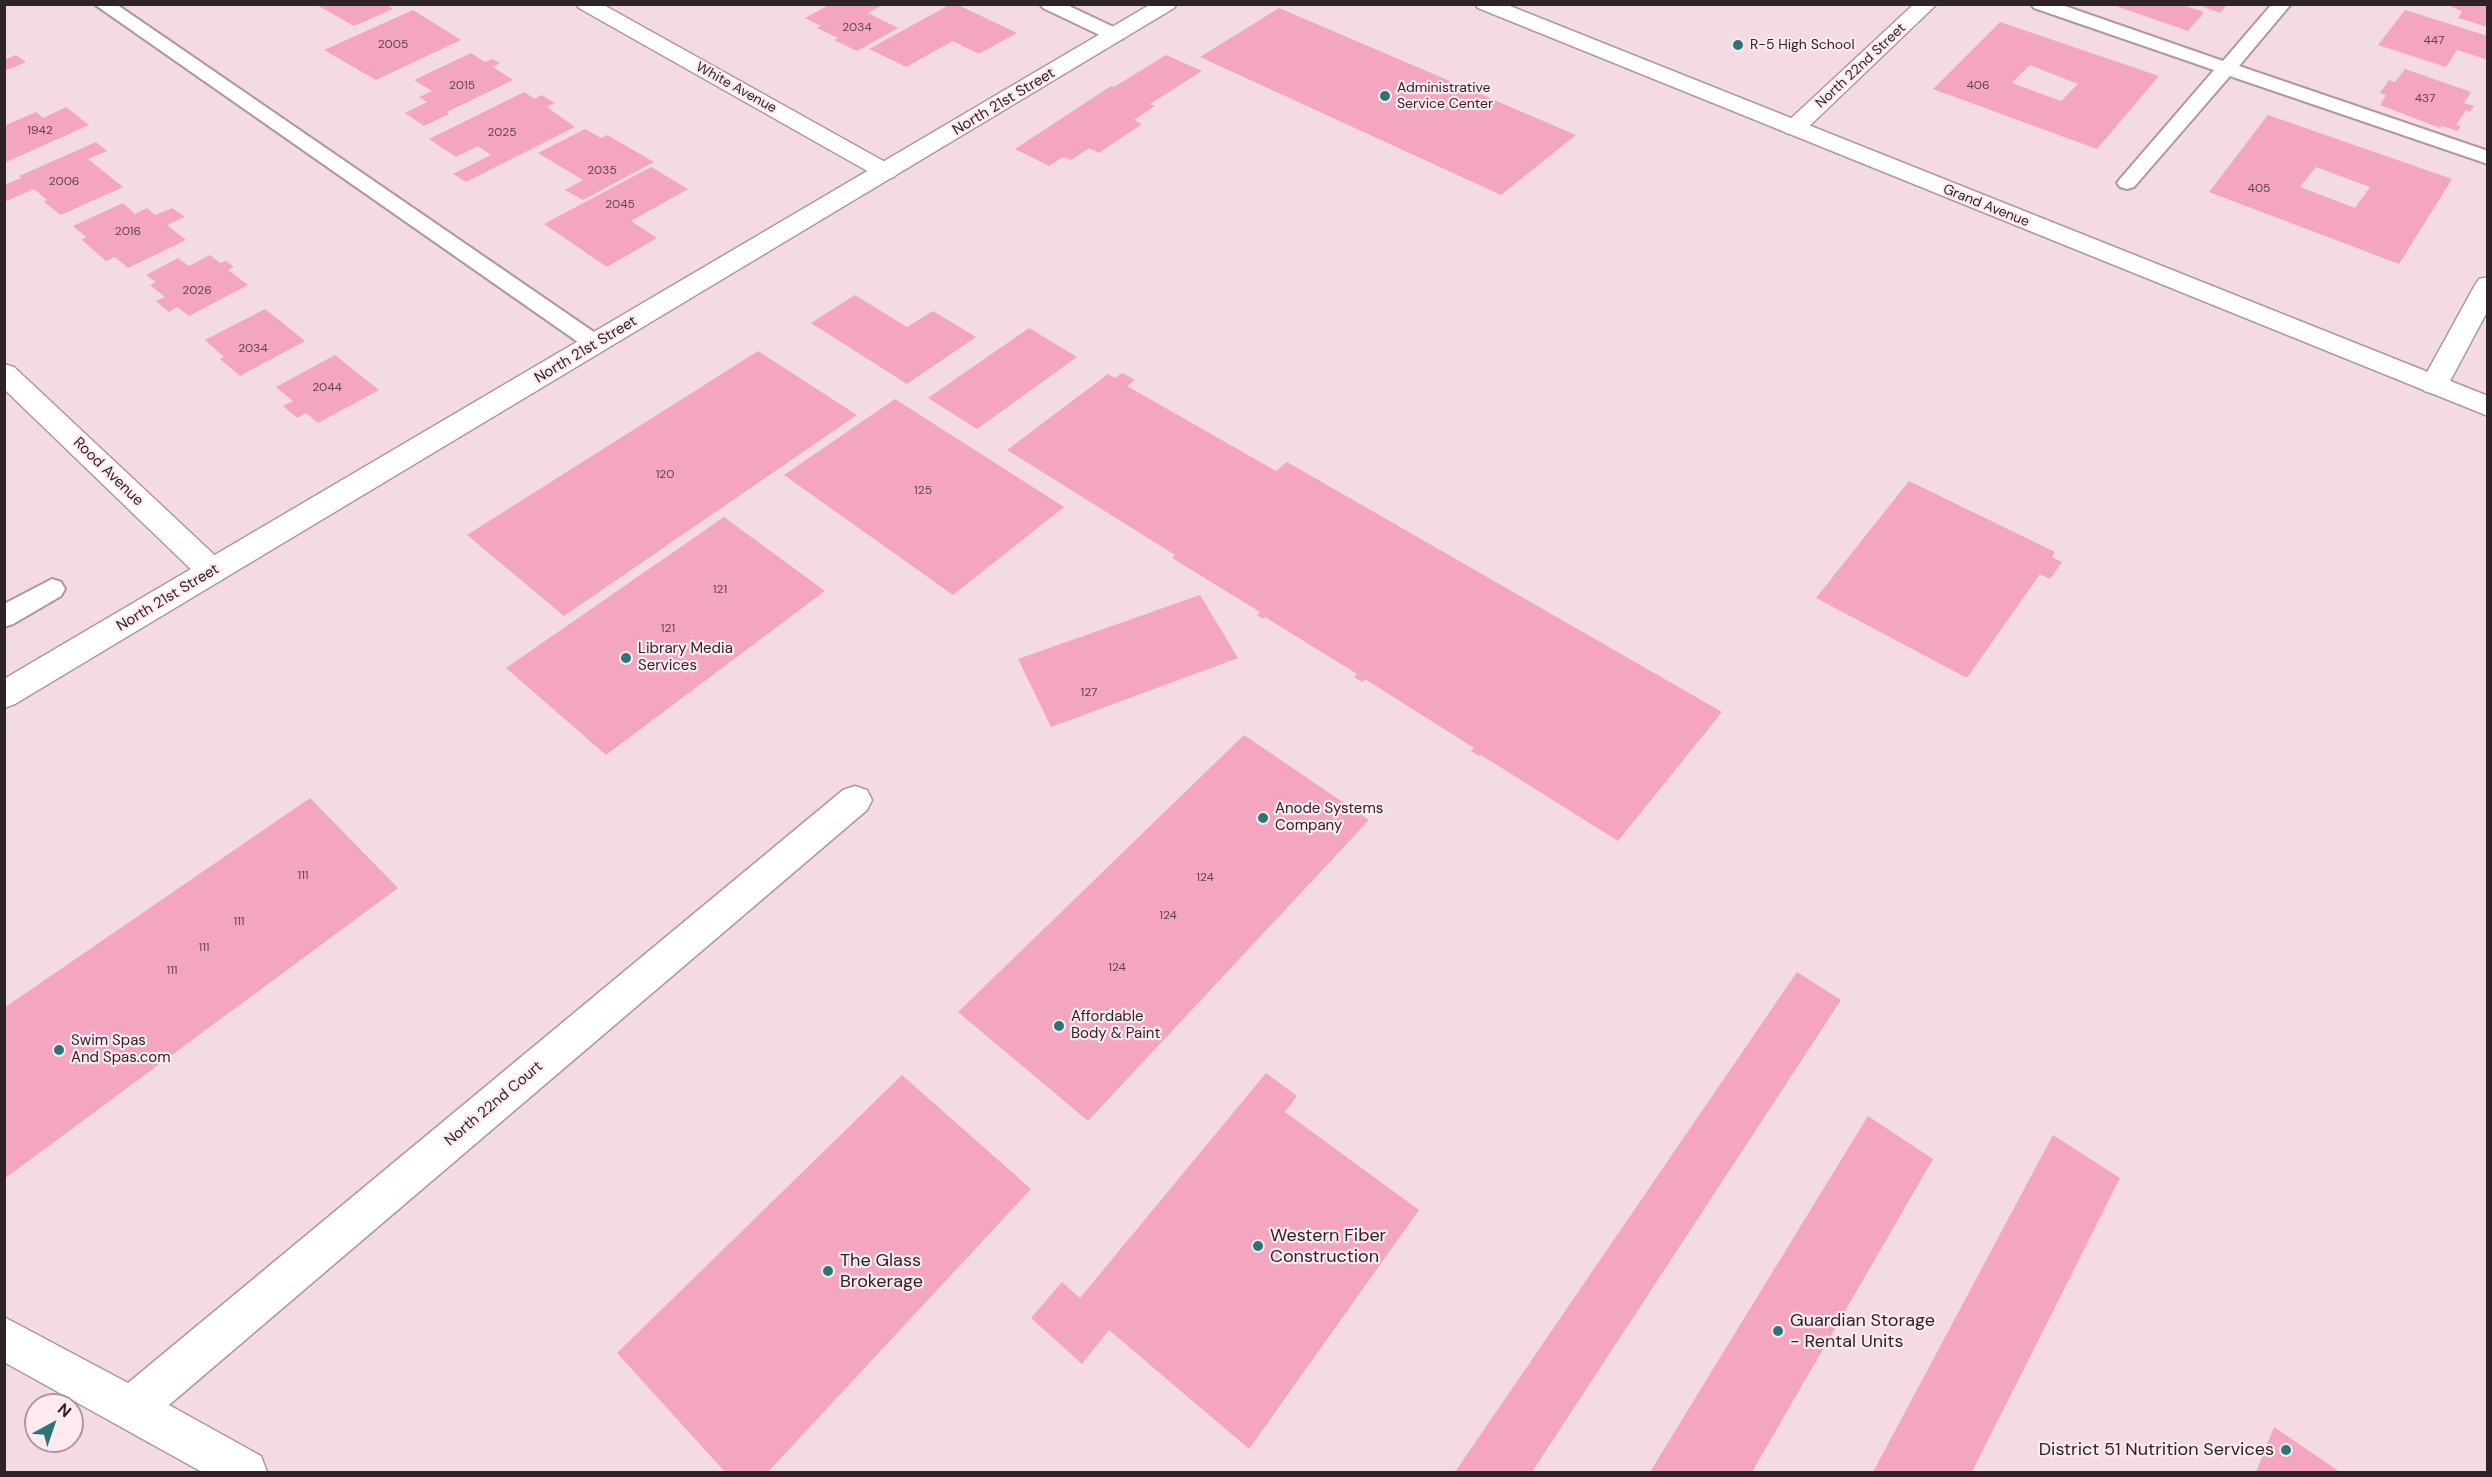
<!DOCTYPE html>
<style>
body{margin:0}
#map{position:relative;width:2492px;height:1477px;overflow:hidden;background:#f4dae2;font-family:"DM Sans",sans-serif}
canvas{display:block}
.frame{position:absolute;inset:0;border:6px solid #2e2427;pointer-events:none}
.north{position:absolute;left:24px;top:1393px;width:60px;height:60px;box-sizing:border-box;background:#fee9ef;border:2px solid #ab9a9f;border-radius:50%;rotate:40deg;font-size:16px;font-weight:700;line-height:24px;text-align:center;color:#2e2427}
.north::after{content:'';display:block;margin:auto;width:21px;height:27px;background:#2b7577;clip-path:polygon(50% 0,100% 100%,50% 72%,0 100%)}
</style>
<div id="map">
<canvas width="2492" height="1477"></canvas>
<div class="frame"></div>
<div class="north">N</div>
</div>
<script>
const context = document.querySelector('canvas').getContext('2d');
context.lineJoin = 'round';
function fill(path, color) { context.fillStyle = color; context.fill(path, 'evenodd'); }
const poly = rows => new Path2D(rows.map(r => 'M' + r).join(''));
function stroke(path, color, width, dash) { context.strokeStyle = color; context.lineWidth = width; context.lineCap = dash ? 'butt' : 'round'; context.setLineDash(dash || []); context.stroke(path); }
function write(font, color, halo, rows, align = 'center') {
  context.font = font + ' "DM Sans",sans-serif'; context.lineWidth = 4.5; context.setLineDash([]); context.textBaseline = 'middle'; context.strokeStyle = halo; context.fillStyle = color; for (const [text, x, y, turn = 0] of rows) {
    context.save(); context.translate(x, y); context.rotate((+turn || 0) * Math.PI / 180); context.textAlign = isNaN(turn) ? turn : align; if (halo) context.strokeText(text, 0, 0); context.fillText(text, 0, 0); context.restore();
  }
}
const building = poly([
 [315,4,386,4,393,9,354,26],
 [831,4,884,4,868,13,898,28,857,51,834,40,838,38,817,28,821,26,805,18],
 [951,4,956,4,1017,33,979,54,953,41,906,67,869,49],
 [2110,4,2180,4,2204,12,2188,31],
 [2197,4,2228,4,2220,13],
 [2486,4,2488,27,2458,18,2462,11,2447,5],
 [1279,8,1576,135,1501,195,1200,57],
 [413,10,461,40,376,80,324,50],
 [2405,10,2488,36,2488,60,2457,50,2446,67,2378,45],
 [2000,22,2159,76,2097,149,1933,89],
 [2030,65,2078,84,2061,101,2012,83],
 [471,53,485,62,492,59,500,63,493,67,513,80,447,112,449,114,424,126,405,113,427,102,419,97,432,91,414,80],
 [16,55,26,62,4,71,4,60],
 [1166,55,1202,71,1150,104,1155,106,1134,120,1142,124,1099,153,1089,148,1071,160,1063,157,1049,166,1015,149,1111,86,1114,87],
 [2405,69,2471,92,2464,103,2474,106,2470,112,2466,110,2456,125,2461,126,2458,131,2442,126,2440,128,2380,105,2386,95,2380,93,2389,80,2395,82],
 [524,92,535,99,541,95,555,103,547,107,575,127,466,182,453,174,491,155,478,146,456,157,429,139],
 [66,107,89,125,4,163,4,126,36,112,43,118],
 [2268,115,2452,179,2399,264,2209,192],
 [2316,167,2370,187,2355,208,2300,187],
 [585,129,601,138,607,135,654,162,583,200,565,190,583,180,538,153],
 [96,142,107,151,88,159,123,187,61,215,44,202,47,200,34,189,4,202,4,185,21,178,19,176],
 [651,167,688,189,631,221,657,238,607,267,544,224],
 [123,203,135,214,147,208,155,215,172,208,185,217,167,225,186,240,128,268,115,257,106,261,82,240,86,237,73,226],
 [210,255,220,263,226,261,234,267,228,270,248,285,189,316,177,307,169,312,156,301,165,297,150,285,156,282,146,275,178,258,189,266],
 [855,295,907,327,933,311,976,337,907,384,811,323],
 [265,309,305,341,240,376,220,359,224,357,205,340],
 [1029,328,1077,357,977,429,928,398],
 [758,351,857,415,564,616,467,535],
 [335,355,379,390,318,423,306,413,297,418,283,406,293,401,276,387],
 [1122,373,1135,380,1127,386,1276,471,1287,462,1722,712,1618,841,1481,755,1479,756,1471,751,1474,748,1365,679,1362,682,1354,677,1357,674,1265,617,1263,619,1257,615,1260,612,1172,558,1175,555,1007,450,1108,374,1115,378],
 [895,399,1064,507,953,595,784,475],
 [1909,481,2055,552,2052,557,2062,562,2050,579,2040,574,1967,678,1816,598],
 [724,517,825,591,606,755,506,668],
 [1200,595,1238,658,1051,727,1018,659],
 [1244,735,1369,820,1088,1121,958,1012],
 [310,798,398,888,4,1179,4,1008],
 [1797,972,1841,1000,1532,1472,1455,1472],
 [1266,1073,1297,1096,1285,1112,1419,1210,1249,1449,1109,1330,1082,1364,1031,1318,1062,1282,1080,1298],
 [902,1075,1031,1189,768,1472,725,1472,617,1353],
 [1868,1116,1933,1159,1752,1472,1650,1472],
 [2053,1135,2120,1178,1972,1472,1873,1472],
 [2274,1427,2340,1472,2256,1472]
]);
const service = poly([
 [94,4,116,4,604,339,607,344,604,349,596,351,588,349,94,4],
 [1040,4,1065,4,1122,31,1124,35,1122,39,1108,39,1043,8,1040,4],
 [2031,4,2059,4,2223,61,2272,4,2291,4,2239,66,2488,151,2488,164,2230,76,2134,187,2127,189,2120,187,2117,183,2120,179,2214,70,2034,8,2031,4],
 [52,579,61,582,65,589,61,596,13,624,4,627,4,604,52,579]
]);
const minor = poly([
 [576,4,602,4,894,167,898,172,894,177,886,179,878,177,579,8,576,4],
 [1914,4,1937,4,1802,133,1794,135,1786,133,1782,128,1786,123,1914,4],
 [2488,277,2488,310,2448,385,2444,391,2434,394,2424,391,2420,385,2475,285,2479,279,2488,277],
 [4,364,14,367,223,563,227,571,223,579,212,582,201,579,4,389,4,364],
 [855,786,867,790,872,800,867,810,169,1405,261,1456,267,1472,202,1472,4,1362,4,1317,128,1383,843,790,855,786]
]);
const tertiary = poly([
 [1151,4,1177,4,1174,8,15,704,4,708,4,679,1151,4],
 [1475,4,1505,4,2488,396,2488,416,1478,8,1475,4]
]);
const markers = [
 [1738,45,6,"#2b7577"],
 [1385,96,6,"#2b7577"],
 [626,658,6,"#2b7577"],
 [1263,818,6,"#2b7577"],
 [1059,1026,6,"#2b7577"],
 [59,1050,6,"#2b7577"],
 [1258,1246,6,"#2b7577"],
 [828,1271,6,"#2b7577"],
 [1778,1331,6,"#2b7577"],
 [2286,1450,6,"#2b7577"]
];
const numberNames = [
 ["2034",857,28],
 ["447",2434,41],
 ["2005",393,45],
 ["2015",462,86],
 ["406",1978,86],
 ["437",2425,99],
 ["1942",40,131],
 ["2025",502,133],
 ["2035",602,171],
 ["2006",64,182],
 ["405",2259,189],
 ["2045",620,205],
 ["2016",128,232],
 ["2026",197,291],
 ["2034",253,349],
 ["2044",327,388],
 ["120",665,475],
 ["125",923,491],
 ["121",720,590],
 ["121",668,629],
 ["127",1089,693],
 ["111",303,876],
 ["124",1205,878],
 ["124",1168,916],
 ["111",239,922],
 ["111",204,948],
 ["124",1117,968],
 ["111",172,971]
];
const farPoinames = [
 ["R-5 High School",1750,45],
 ["Administrative",1397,88],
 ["Service Center",1397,104]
];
const farStreetnames = [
 ["North 22nd Street",1861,66,-43],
 ["White Avenue",736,88,29],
 ["Grand Avenue",1986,206,22]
];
const streetNames = [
 ["North 21st Street",1004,102,-31],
 ["North 21st Street",586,350,-31],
 ["Rood Avenue",108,472,44],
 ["North 21st Street",168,598,-31],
 ["North 22nd Court",494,1104,-40]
];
const poiNames = [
 ["Library Media",638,649],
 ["Services",638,666],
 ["Anode Systems",1275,809],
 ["Company",1275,826],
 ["Affordable",1071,1017],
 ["Body & Paint",1071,1034],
 ["Swim Spas",71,1041],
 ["And Spas.com",71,1058]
];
const nearPoinames = [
 ["Western Fiber",1270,1236],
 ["Construction",1270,1257],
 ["The Glass",840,1261],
 ["Brokerage",840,1282],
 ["Guardian Storage",1790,1321],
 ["- Rental Units",1790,1342],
 ["District 51 Nutrition Services",2274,1450,"right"]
];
fill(building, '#f4a6c1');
stroke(service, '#af979e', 4);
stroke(minor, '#af979e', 3);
stroke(tertiary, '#af979e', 3);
fill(service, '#fff');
fill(minor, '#fff');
fill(tertiary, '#fff');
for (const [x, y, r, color] of markers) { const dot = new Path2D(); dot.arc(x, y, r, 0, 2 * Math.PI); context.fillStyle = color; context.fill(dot); stroke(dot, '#fee9ef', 2); }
write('12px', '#60444e', null, numberNames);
write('14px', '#2e2427', '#fee9ef', farPoinames, 'left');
write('14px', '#2e2427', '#fee9ef', farStreetnames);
write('15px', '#2e2427', '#fee9ef', streetNames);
write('15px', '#2e2427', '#fee9ef', poiNames, 'left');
write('18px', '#2e2427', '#fee9ef', nearPoinames, 'left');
</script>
